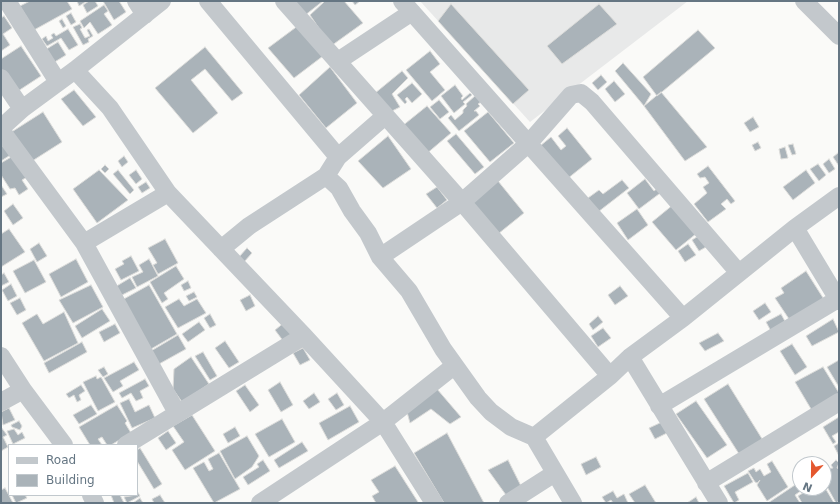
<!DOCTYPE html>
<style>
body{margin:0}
#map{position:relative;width:840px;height:504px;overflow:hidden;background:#fafaf8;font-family:"DejaVu Sans",sans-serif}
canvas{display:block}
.frame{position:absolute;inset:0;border:2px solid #657683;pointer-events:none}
.legend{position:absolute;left:8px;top:444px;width:130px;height:52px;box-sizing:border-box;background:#fff;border:1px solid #c1c8cd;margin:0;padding:5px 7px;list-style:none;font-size:12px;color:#657683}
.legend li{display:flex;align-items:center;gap:8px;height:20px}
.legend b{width:20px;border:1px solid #c1c8cd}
.north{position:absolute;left:792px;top:456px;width:40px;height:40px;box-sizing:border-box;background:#fff;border:1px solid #c1c8cd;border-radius:50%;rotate:202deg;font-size:11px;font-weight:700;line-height:16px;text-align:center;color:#657683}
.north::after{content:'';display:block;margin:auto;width:14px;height:18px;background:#e4572e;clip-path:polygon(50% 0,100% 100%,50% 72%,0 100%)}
</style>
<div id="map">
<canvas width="840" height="504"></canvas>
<div class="frame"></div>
<ul class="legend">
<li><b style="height:5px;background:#c3c8cc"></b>Road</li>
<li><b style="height:11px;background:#aab3b9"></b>Building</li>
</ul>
<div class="north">N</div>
</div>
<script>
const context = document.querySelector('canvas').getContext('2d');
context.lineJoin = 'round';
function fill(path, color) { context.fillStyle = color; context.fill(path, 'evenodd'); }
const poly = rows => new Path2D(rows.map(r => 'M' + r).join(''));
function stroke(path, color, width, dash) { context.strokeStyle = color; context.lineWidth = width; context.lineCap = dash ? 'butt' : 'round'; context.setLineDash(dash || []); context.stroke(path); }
const built = poly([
 [420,1,688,1,530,122]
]);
const building = poly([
 [30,1,67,1,72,9,34,30,20,6,30,1],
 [77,1,87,1,79,6,77,1],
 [89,1,95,1,98,6,87,13,83,5,89,1],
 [103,1,119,1,126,12,114,20,103,1],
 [292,1,323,1,304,16,292,1],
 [325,1,344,1,363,23,331,46,310,15,325,1],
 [352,1,360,1,355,5,352,1],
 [451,4,529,90,513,104,438,21,451,4],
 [599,4,617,24,562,64,547,46,599,4],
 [104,5,108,11,104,14,112,25,98,34,90,22,84,28,80,21,104,5],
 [71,13,76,22,71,25,66,16,71,13],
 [4,16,12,28,3,34,10,45,1,51,1,18,4,16],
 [62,19,66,26,63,28,59,21,62,19],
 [80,24,82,28,80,29,85,38,90,36,87,30,89,29,93,36,88,39,89,42,83,45,73,27,80,24],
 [299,25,323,56,294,78,268,48,299,25],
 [68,29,78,45,69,50,61,38,47,46,42,39,46,36,48,41,53,38,51,35,54,33,56,36,68,29],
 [698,30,715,48,657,96,643,77,698,30],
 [58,42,66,55,53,63,45,50,58,42],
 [21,46,41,76,15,93,1,72,1,59,21,46],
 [205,47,243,93,232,101,205,69,191,80,218,113,193,133,155,88,205,47],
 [430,51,440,64,430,72,445,90,432,101,406,70,430,51],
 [623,63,651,94,644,106,615,71,623,63],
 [330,67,357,103,326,128,299,95,330,67],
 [402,71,408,78,392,94,400,107,390,112,374,94,402,71],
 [601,75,607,82,598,90,592,83,601,75],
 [614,81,625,94,615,102,605,89,614,81],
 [412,83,422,94,412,103,407,97,405,99,407,102,405,104,397,95,412,83],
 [455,85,463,96,461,98,462,100,470,93,472,95,463,102,465,104,454,113,441,96,455,85],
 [74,90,96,117,83,126,61,99,74,90],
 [661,92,707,147,685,161,644,106,661,92],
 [476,95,481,102,478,104,480,106,474,111,476,111,479,115,459,131,448,118,451,115,455,120,463,113,463,110,467,106,466,104,476,95],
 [439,100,449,112,440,119,430,107,439,100],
 [427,106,451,133,425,155,401,127,427,106],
 [43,112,62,142,29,163,10,133,43,112],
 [488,112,514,143,490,162,464,131,488,112],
 [753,117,759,127,750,132,744,123,753,117],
 [567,128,592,159,567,179,540,146,551,137,561,150,566,146,558,136,567,128],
 [456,134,484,167,475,174,447,141,456,134],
 [388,136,411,169,383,188,358,161,388,136],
 [758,142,761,148,755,151,752,145,758,142],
 [793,144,796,154,792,155,788,145,793,144],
 [1,145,12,154,1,161,1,145],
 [785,147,788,158,781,159,779,149,785,147],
 [838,153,839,154,839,166,833,157,838,153],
 [13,156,27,177,22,180,28,189,19,195,15,188,10,189,1,175,1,163,13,156],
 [124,156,128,162,122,167,118,161,124,156],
 [829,159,835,169,829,173,823,164,829,159],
 [818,164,826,175,819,181,810,169,818,164],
 [105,165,109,169,105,173,101,169,105,165],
 [708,166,735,201,731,204,727,199,721,204,726,209,708,222,694,204,707,193,703,187,709,183,705,177,700,178,697,174,708,166],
 [99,170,128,200,97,223,73,189,99,170],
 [118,170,134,190,130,194,113,174,118,170],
 [136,170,142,179,136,184,129,175,136,170],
 [806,170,815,183,793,200,783,187,806,170],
 [645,179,654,191,659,187,663,191,639,209,627,193,645,179],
 [622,180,629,188,598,212,588,198,599,190,603,194,622,180],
 [498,181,524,213,498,234,472,202,498,181],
 [146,182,150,188,142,193,138,187,146,182],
 [1,185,7,194,1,197,1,185],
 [437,187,447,200,437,208,426,194,437,187],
 [13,204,23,218,13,225,4,211,13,204],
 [674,204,697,233,676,250,652,222,674,204],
 [637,209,648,225,628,240,617,223,637,209],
 [9,229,25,252,1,267,1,234,9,229],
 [700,235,706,247,699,251,692,240,700,235],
 [165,239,178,263,158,274,153,265,157,263,148,248,165,239],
 [39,243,47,256,37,262,30,249,39,243],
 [688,244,696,255,685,262,678,251,688,244],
 [247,248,252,253,244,262,239,257,247,248],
 [131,256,139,271,121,280,115,269,124,264,122,261,131,256],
 [76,259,88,282,61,297,49,274,76,259],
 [149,259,158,276,137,287,132,277,143,272,139,265,149,259],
 [34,260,46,282,25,293,13,271,34,260],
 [176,266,184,279,164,293,168,299,162,303,150,282,176,266],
 [806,271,825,301,791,322,775,298,784,293,781,288,806,271],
 [4,273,9,282,1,286,1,275,4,273],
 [130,278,136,288,120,296,115,287,130,278],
 [188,281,191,288,184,291,181,285,188,281],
 [11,284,17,296,8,301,2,290,11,284],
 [91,285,103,307,73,323,59,300,91,285],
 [149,285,177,334,151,349,122,300,149,285],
 [620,286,628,296,615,305,608,295,620,286],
 [194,292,197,297,189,301,186,296,194,292],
 [250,295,255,306,246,311,240,300,250,295],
 [20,298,26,310,17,315,10,303,20,298],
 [179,299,184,306,197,299,206,313,178,328,165,307,179,299],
 [765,303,771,312,759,320,753,311,765,303],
 [102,309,110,321,82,338,75,326,102,309],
 [64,312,78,343,44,361,22,323,37,314,43,324,64,312],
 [210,314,216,325,210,328,204,318,210,314],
 [781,314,787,325,772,333,766,322,781,314],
 [598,316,603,322,593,330,589,324,598,316],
 [833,319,839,332,812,346,806,336,833,319],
 [199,322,205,330,188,342,182,334,199,322],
 [285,322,294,334,284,342,275,330,285,322],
 [115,324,120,333,104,342,99,332,115,324],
 [603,328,611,338,598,347,591,336,603,328],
 [718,333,724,341,705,351,699,343,718,333],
 [178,335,186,349,159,364,151,351,178,335],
 [225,341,239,362,229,368,215,348,225,341],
 [82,342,87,352,49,373,44,363,82,342],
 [792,344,807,367,795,375,780,351,792,344],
 [303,348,310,360,300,365,293,353,303,348],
 [203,352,217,376,210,380,195,356,203,352],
 [191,357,209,384,182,402,173,389,174,369,191,357],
 [839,360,839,387,827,367,839,360],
 [134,362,139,370,120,381,123,386,113,392,104,378,134,362],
 [104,367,108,374,103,377,98,370,104,367],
 [823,367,839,393,839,397,814,414,795,382,823,367],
 [96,376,97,379,101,377,115,402,98,411,83,382,96,376],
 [145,379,149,386,140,391,143,398,136,401,131,393,122,398,119,393,145,379],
 [280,382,293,405,281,412,268,390,280,382],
 [728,384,764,442,741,457,704,399,728,384],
 [81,385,85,391,79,395,81,400,77,402,74,395,69,398,66,394,81,385],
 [245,385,259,405,250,412,236,391,245,385],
 [437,389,461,417,450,424,431,409,410,423,407,412,437,389],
 [314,393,320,402,309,409,303,401,314,393],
 [337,393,344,405,336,410,328,399,337,393],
 [129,399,135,412,149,405,155,418,132,428,120,403,129,399],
 [696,401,727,445,707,458,676,414,696,401],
 [91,405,97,414,79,424,73,415,91,405],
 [117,405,127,421,125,423,131,433,111,445,107,445,102,437,98,439,102,445,90,445,79,427,117,405],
 [350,406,359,422,328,440,319,423,350,406],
 [9,408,15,420,3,425,1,412,9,408],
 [192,415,215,451,185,470,172,450,184,442,173,426,192,415],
 [839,417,839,432,832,436,836,442,833,444,823,427,839,417],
 [282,419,295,442,269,457,255,434,282,419],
 [19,421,22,426,20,430,12,427,11,425,19,421],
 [662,422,667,433,655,439,649,428,662,422],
 [1,427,7,435,3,437,8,447,1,451,1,427],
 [235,427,240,436,228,443,223,434,235,427],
 [14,429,18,435,22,432,25,438,13,444,7,431,14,429],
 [168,431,176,443,166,450,158,438,168,431],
 [447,433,484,503,444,503,414,453,447,433],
 [247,436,259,456,252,467,235,479,220,451,247,436],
 [302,442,308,451,279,468,274,460,302,442],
 [839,443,839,456,834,446,839,443],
 [140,448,162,484,154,489,137,461,137,450,140,448],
 [219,453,240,489,214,503,193,468,204,462,209,471,213,469,208,459,219,453],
 [596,457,601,467,586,475,581,464,596,457],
 [263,460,270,471,248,485,243,477,259,467,257,464,263,460],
 [508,460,521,486,506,495,488,470,508,460],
 [836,460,839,463,837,468,839,469,839,501,836,503,824,481,824,475,827,473,824,469,833,468,831,465,836,460],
 [772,461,788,487,767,501,757,485,760,480,757,483,755,482,748,471,754,468,756,472,760,469,764,476,771,472,767,464,772,461],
 [395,466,418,502,417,503,376,503,372,496,379,492,371,480,395,466],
 [748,473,753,482,735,492,739,500,734,503,724,486,748,473],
 [798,483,802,490,795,495,800,503,768,503,798,483],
 [645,485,656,503,635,503,629,494,645,485],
 [824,486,834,503,802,503,798,496,808,490,807,488,824,488,824,486],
 [5,488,13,503,1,503,1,490,5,488],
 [137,491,140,496,127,503,124,497,137,495,137,491],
 [613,491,617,498,624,494,628,503,613,503,611,500,606,503,602,497,613,491],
 [12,495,25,495,27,498,16,503,12,495],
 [111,495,120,495,124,503,114,503,111,495],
 [160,495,165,503,154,503,152,499,160,495],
 [696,497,699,503,687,503,696,497],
 [140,498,143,503,133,503,140,498]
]);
const minor = poly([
 [7,1,58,82],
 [136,1,145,15],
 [208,1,338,157,326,176,249,226,221,249],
 [284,1,462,202,610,376],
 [402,1,683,318],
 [804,1,839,36],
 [338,61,412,12],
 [75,70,110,108,168,193,304,336,383,422,434,503],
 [1,78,22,109],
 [1,128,22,109,75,70,162,1],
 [1,130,84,243,177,413],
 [338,157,385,116],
 [326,176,339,188,352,211,368,233,380,257,409,291,443,349,478,398,491,412,511,427,534,437,573,503],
 [795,228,839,301],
 [84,243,168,193],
 [380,257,462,202,529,143,571,95,581,93,592,102,739,273],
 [1,356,23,390,64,445],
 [630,357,719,503],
 [1,402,23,390],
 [659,406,838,299],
 [534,437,610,376,630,357,683,318,795,228,839,196],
 [126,445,304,336],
 [706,483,839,402],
 [91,495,95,503],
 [260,503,383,422,454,366],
 [508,503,555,473]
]);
fill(built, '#e8e9e9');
fill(building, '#aab3b9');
stroke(building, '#dcdcda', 1);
stroke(minor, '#c3c8cc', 18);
</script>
